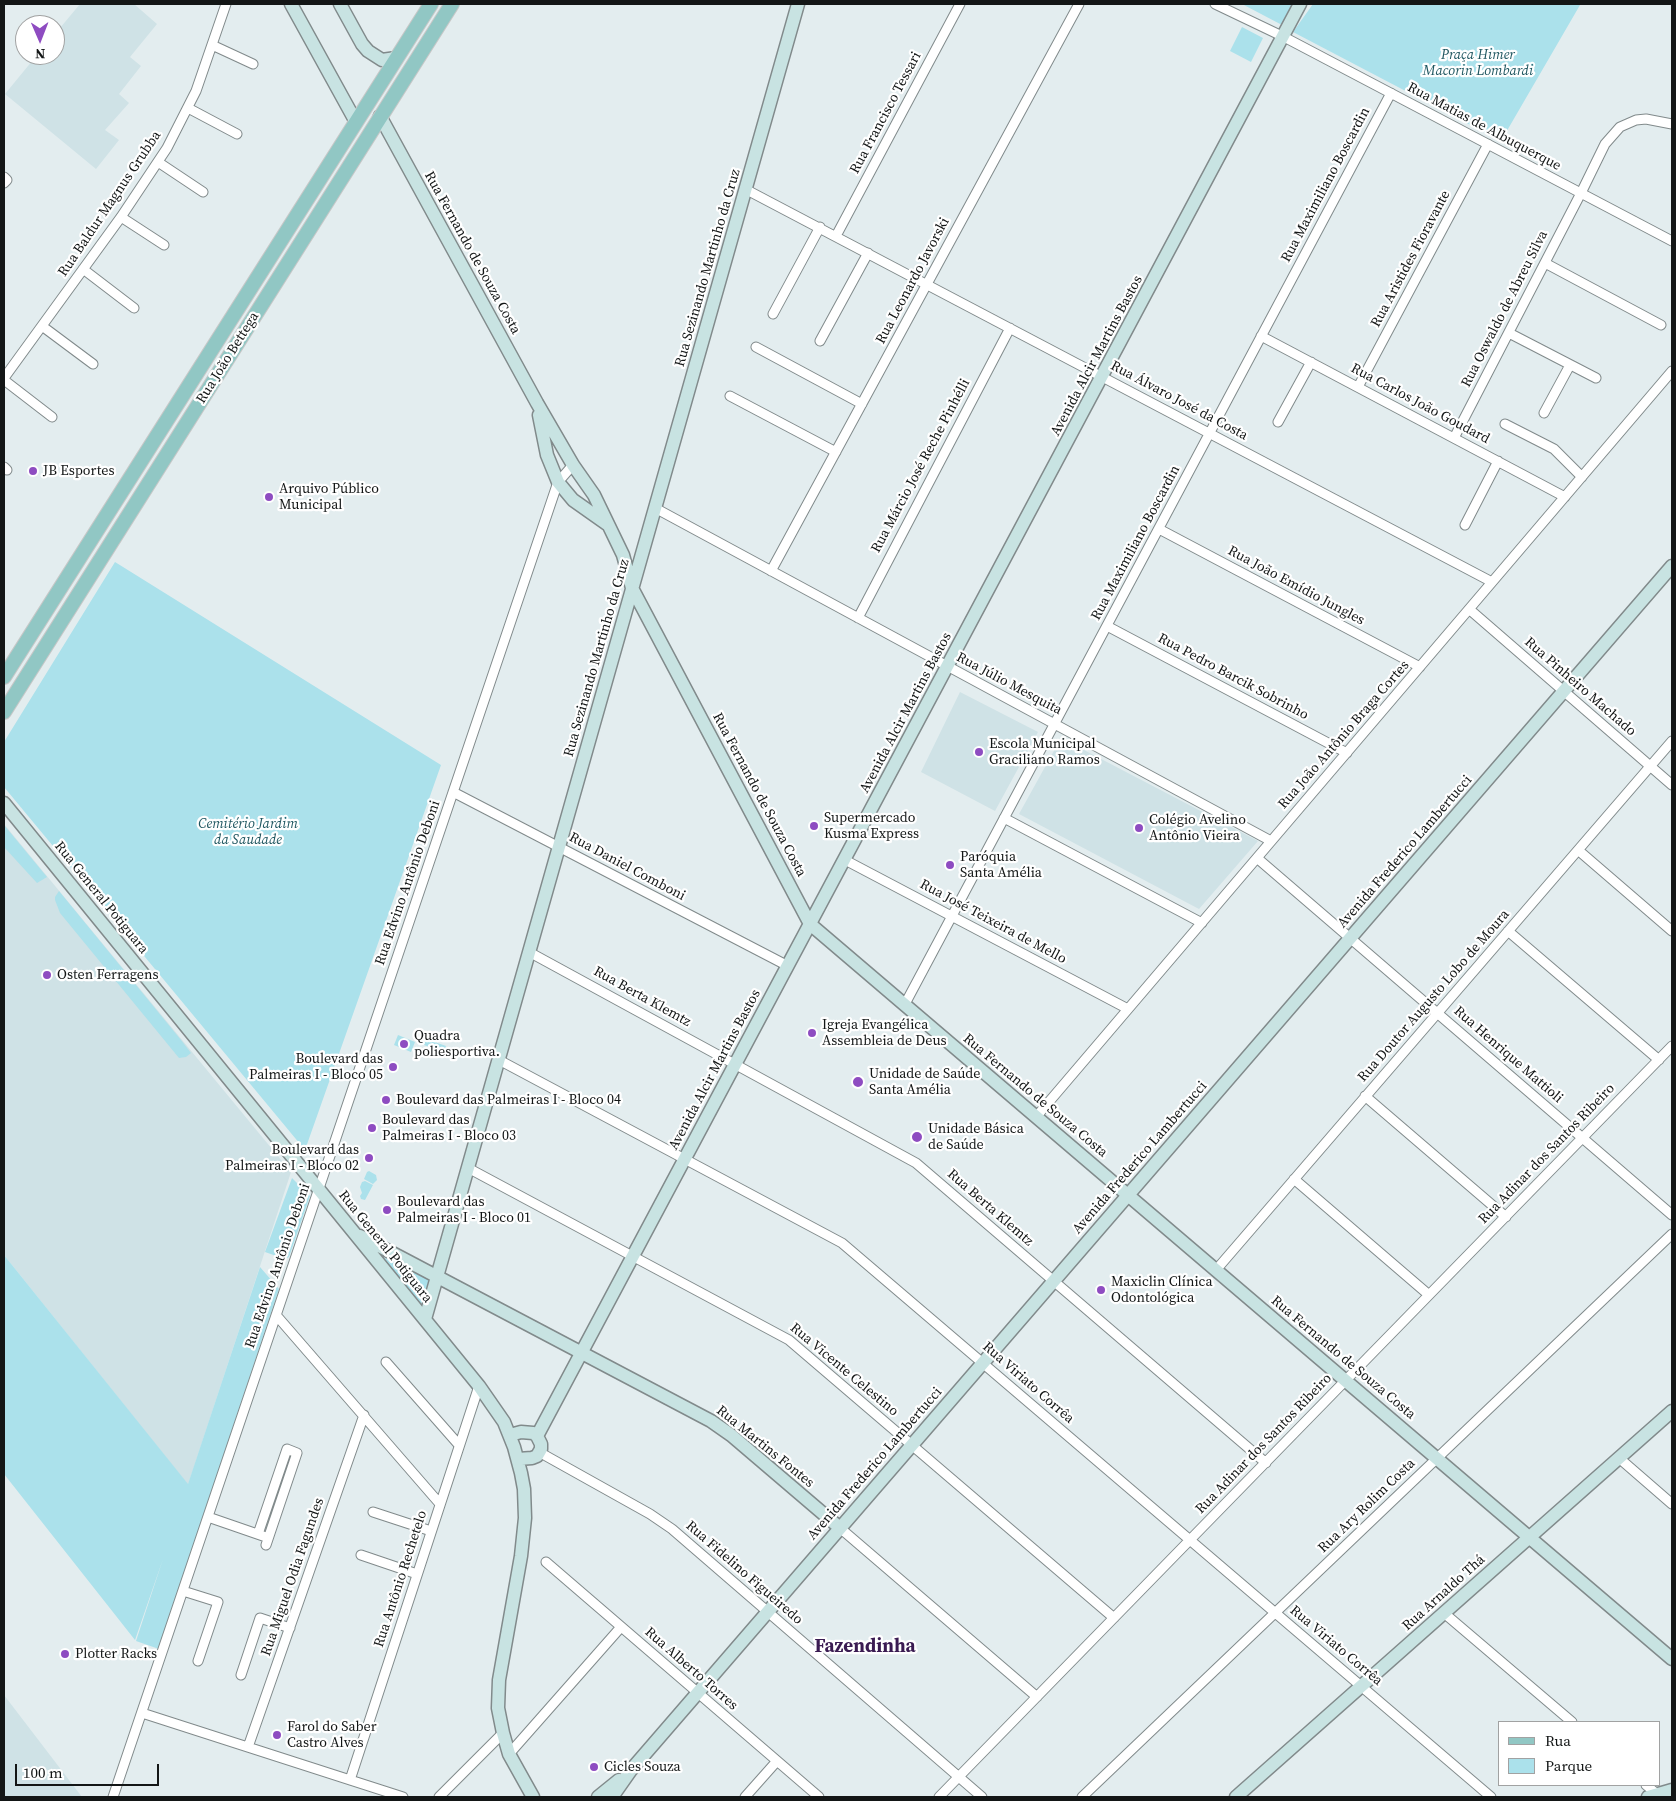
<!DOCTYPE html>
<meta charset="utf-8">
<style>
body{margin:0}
#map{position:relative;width:1676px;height:1801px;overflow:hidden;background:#e3edef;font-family:"Source Serif 4",serif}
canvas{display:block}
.frame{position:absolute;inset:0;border:5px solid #131616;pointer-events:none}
.legend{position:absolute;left:1498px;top:1721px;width:162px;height:65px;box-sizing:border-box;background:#fff;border:1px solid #a1a2a2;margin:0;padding:6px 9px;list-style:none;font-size:15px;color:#131616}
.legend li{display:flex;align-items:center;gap:10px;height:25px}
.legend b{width:25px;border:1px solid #a1a2a2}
.north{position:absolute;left:15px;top:15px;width:50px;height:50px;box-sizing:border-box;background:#fff;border:1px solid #a1a2a2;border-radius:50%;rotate:179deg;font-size:14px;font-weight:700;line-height:20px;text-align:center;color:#131616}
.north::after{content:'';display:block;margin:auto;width:18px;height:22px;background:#8e4cc1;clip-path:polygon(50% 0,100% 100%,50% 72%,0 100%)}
.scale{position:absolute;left:15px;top:1764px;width:144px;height:22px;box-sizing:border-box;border:2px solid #131616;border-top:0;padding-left:6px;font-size:15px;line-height:18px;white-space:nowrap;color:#131616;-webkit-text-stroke:4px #fff;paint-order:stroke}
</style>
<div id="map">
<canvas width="1676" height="1801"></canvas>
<div class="frame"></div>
<ul class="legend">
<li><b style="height:6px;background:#91c7c4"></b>Rua</li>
<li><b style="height:14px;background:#abe1eb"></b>Parque</li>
</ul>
<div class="north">N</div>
<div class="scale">100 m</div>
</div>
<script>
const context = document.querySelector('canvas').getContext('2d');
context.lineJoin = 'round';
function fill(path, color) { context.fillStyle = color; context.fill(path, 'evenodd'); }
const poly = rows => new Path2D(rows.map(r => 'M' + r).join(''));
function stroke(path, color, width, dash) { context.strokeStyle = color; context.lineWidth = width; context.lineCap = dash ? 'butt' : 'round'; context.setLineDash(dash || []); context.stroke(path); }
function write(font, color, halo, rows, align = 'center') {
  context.font = font + ' "Source Serif 4",serif'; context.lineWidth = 4.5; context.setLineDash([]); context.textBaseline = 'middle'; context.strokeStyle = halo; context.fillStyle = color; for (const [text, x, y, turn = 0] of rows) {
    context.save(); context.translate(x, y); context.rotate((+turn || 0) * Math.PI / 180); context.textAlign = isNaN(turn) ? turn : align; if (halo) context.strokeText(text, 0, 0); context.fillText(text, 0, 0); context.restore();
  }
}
const built = poly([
 [80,4,134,4,157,24,130,57,141,66,119,94,129,103,105,130,119,140,96,169,5,94,37,55,55,55,55,34],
 [960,692,1038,732,995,811,921,772],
 [1061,738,1258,841,1199,909,1019,814],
 [4,824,291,1172,188,1485,4,1255],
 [4,1695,82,1797,4,1797]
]);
const green = poly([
 [1242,4,1294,4,1282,25],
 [1313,4,1576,4,1580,5,1501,141,1293,32],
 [1242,27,1263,38,1251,62,1230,51],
 [115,562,441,765,305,1150,4,787,4,742],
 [4,825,47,877,37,883,4,847],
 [59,891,181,1040,191,1053,186,1057,179,1058,60,913,55,900,55,897],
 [398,1035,415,1042,411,1052,394,1045],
 [426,1039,446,1046,444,1052,424,1045],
 [369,1171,376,1175,377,1180,373,1184,364,1179,367,1172],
 [292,1178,310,1196,289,1257,285,1259,265,1252],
 [365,1181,373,1185,365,1200,361,1199,360,1196,362,1193,360,1187,362,1182],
 [4,1255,188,1484,260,1267,279,1289,159,1649,136,1641,163,1559,135,1640,4,1474],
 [383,1257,429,1280,421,1305]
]);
const street = poly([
 [1215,4,1284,37,1672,241],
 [212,45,253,64],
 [188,108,237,134],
 [158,162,203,192],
 [4,177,7,180,4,183],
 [745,189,1492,582],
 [121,217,164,245],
 [836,236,960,4],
 [1545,263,1661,325],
 [83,269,134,308],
 [773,314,820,227],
 [42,326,93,364],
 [1509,333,1596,378],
 [1261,336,1565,497],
 [820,341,868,253],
 [756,347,862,404],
 [4,378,121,217,167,148,196,91,226,4],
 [4,380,52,417],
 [1358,387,1488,144],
 [730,396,836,452],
 [1544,413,1570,365],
 [1278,422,1311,362],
 [1505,424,1554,449,1582,477],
 [1454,438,1581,193,1605,144,1620,127,1636,120,1646,119,1672,124],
 [4,467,7,470],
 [655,508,1271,841],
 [1465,525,1498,461],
 [1159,529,1420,667],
 [771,571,1079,4],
 [1469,609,1672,785],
 [858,618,1010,328],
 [1107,626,1347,753],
 [453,792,788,966],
 [1004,818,1202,923],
 [1578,850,1672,931],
 [1257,858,1672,1215],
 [845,860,1128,1009],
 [1508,931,1659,1060],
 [529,952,916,1163,1266,1463],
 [905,1004,1391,93],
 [499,1060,842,1243,1491,1797],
 [1365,1096,1506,1217],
 [1036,1117,1672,371],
 [468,1168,789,1340,1114,1618],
 [1294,1179,1429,1295],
 [1216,1270,1672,741],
 [276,1315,440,1504],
 [386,1362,459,1445],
 [539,1452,650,1514,672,1529,982,1797],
 [1619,1458,1672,1504],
 [373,1512,431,1531],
 [208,1517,263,1536],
 [840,1528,1037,1697],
 [258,1534,287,1449,297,1453,266,1545],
 [361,1555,417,1574],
 [546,1562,819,1797],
 [183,1591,218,1602,198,1661],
 [1444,1613,1572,1722],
 [241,1675,260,1618,290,1628],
 [142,1713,403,1797],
 [248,1747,364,1415],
 [509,1754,621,1627],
 [350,1780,479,1386],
 [1646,1785,1657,1794],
 [113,1797,558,482,573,465],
 [439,1797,503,1733],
 [745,1797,777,1761],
 [939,1797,1672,1046],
 [1082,1797,1672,1234]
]);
const secondary = poly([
 [291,4,356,122],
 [340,4,362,44,368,51,382,60,396,58],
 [380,116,537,403,573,465,594,495,623,555,632,588,810,924,1672,1659],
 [539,415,547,455,558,482,573,500,607,524],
 [4,803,479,1386,504,1422,514,1447,521,1473,524,1489,525,1518,521,1556,499,1680,498,1708,503,1733,509,1754,533,1797],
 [360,1236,711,1421,731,1435,840,1528],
 [425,1319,798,4],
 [510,1435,521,1432,533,1433,537,1436,541,1444,541,1449,537,1456,532,1458,518,1459],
 [537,1436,1300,4],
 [598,1797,619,1780],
 [612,1797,631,1770,1672,566],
 [1236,1797,1672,1411],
 [1648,1797,1672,1790]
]);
const primary = poly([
 [4,677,431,4],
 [4,712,452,4]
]);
const markers = [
 [33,471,5,"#8e4cc1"],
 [269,497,5,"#8e4cc1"],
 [979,752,5,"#8e4cc1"],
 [814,826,5,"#8e4cc1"],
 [1139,828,5,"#8e4cc1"],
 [950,865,5,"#8e4cc1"],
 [47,975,5,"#8e4cc1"],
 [812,1033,5,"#8e4cc1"],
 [404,1044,5,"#8e4cc1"],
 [393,1067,5,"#8e4cc1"],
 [858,1082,6,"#8e4cc1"],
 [386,1100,5,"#8e4cc1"],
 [372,1128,5,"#8e4cc1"],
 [917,1137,6,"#8e4cc1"],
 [369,1158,5,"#8e4cc1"],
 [387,1210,5,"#8e4cc1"],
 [1101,1290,5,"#8e4cc1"],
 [65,1654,5,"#8e4cc1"],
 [277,1735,5,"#8e4cc1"],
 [594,1767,5,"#8e4cc1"]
];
const parkNames = [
 ["Praça Himer",1478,55],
 ["Macorin Lombardi",1478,71],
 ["Cemitério Jardim",248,824],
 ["da Saudade",248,840]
];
const streetNames = [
 ["Rua Francisco Tessari",886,113,-62],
 ["Rua Matias de Albuquerque",1484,127,28],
 ["Rua Maximiliano Boscardin",1326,185,-62],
 ["Rua Baldur Magnus Grubba",110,204,-56],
 ["Rua Fernando de Souza Costa",472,253,61],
 ["Rua Aristides Fioravante",1411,259,-62],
 ["Rua Sezinando Martinho da Cruz",708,268,-74],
 ["Rua Leonardo Javorski",913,281,-62],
 ["Rua Oswaldo de Abreu Silva",1505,309,-63],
 ["Avenida Alcir Martins Bastos",1097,356,-62],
 ["Rua João Bettega",228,358,-58],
 ["Rua Álvaro José da Costa",1179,401,28],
 ["Rua Carlos João Goudard",1420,404,28],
 ["Rua Márcio José Reche Pinhélli",921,466,-62],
 ["Rua Maximiliano Boscardin",1136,543,-62],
 ["Rua João Emídio Jungles",1296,586,28],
 ["Rua Sezinando Martinho da Cruz",597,658,-74],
 ["Rua Pedro Barcik Sobrinho",1233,677,28],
 ["Rua Júlio Mesquita",1009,684,28],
 ["Rua Pinheiro Machado",1580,687,41],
 ["Avenida Alcir Martins Bastos",906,713,-62],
 ["Rua João Antônio Braga Cortes",1344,735,-49],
 ["Rua Fernando de Souza Costa",759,795,62],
 ["Avenida Frederico Lambertucci",1405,852,-49],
 ["Rua Daniel Comboni",627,867,28],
 ["Rua Edvino Antônio Deboni",408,883,-71],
 ["Rua General Potiguara",101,898,51],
 ["Rua José Teixeira de Mello",993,922,28],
 ["Rua Doutor Augusto Lobo de Moura",1434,996,-49],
 ["Rua Berta Klemtz",642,997,29],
 ["Rua Henrique Mattioli",1508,1055,41],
 ["Avenida Alcir Martins Bastos",715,1070,-62],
 ["Rua Fernando de Souza Costa",1035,1096,40],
 ["Rua Adinar dos Santos Ribeiro",1547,1154,-46],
 ["Avenida Frederico Lambertucci",1140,1158,-49],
 ["Rua Berta Klemtz",990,1208,41],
 ["Rua General Potiguara",385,1247,51],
 ["Rua Edvino Antônio Deboni",278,1266,-71],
 ["Rua Fernando de Souza Costa",1343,1358,40],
 ["Rua Vicente Celestino",844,1370,40],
 ["Rua Viriato Corrêa",1028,1383,41],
 ["Rua Adinar dos Santos Ribeiro",1264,1444,-46],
 ["Rua Martins Fontes",765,1447,39],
 ["Avenida Frederico Lambertucci",875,1464,-49],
 ["Rua Ary Rolim Costa",1367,1506,-44],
 ["Rua Fidelino Figueiredo",744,1573,41],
 ["Rua Miguel Odia Fagundes",293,1577,-71],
 ["Rua Antônio Rechetelo",401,1579,-72],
 ["Rua Arnaldo Thá",1444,1593,-42],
 ["Rua Viriato Corrêa",1336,1646,40],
 ["Rua Alberto Torres",691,1669,41]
];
const poiNames = [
 ["JB Esportes",43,471],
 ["Arquivo Público",279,489],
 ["Municipal",279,505],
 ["Escola Municipal",989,744],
 ["Graciliano Ramos",989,760],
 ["Supermercado",824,818],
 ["Kusma Express",824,834],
 ["Colégio Avelino",1149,820],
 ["Antônio Vieira",1149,836],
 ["Paróquia",960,857],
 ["Santa Amélia",960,873],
 ["Osten Ferragens",57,975],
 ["Igreja Evangélica",822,1025],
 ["Assembleia de Deus",822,1041],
 ["Quadra",414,1036],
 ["poliesportiva.",414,1052],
 ["Boulevard das",383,1059,"right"],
 ["Palmeiras I - Bloco 05",383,1075,"right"],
 ["Unidade de Saúde",869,1074],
 ["Santa Amélia",869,1090],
 ["Boulevard das Palmeiras I - Bloco 04",396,1100],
 ["Boulevard das",382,1120],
 ["Palmeiras I - Bloco 03",382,1136],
 ["Unidade Básica",928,1129],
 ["de Saúde",928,1145],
 ["Boulevard das",359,1150,"right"],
 ["Palmeiras I - Bloco 02",359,1166,"right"],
 ["Boulevard das",397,1202],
 ["Palmeiras I - Bloco 01",397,1218],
 ["Maxiclin Clínica",1111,1282],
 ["Odontológica",1111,1298],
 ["Plotter Racks",75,1654],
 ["Farol do Saber",287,1727],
 ["Castro Alves",287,1743],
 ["Cicles Souza",604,1767]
];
const districtNames = [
 ["Fazendinha",865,1647]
];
fill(built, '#cfe2e6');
fill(green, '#abe1eb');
stroke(street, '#818a8b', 11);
stroke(secondary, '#818a8b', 15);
stroke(primary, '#c6c7c7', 16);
stroke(street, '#fff', 9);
stroke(secondary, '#c8e3e2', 12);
stroke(primary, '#91c7c4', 14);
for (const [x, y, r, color] of markers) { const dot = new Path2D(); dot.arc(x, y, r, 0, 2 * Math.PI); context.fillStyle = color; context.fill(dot); stroke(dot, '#fff', 2); }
write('italic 14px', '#1e5660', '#fff', parkNames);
write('14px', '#131616', '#fff', streetNames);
write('14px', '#131616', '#fff', poiNames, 'left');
write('bold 19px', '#3a1b52', '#fff', districtNames);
</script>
